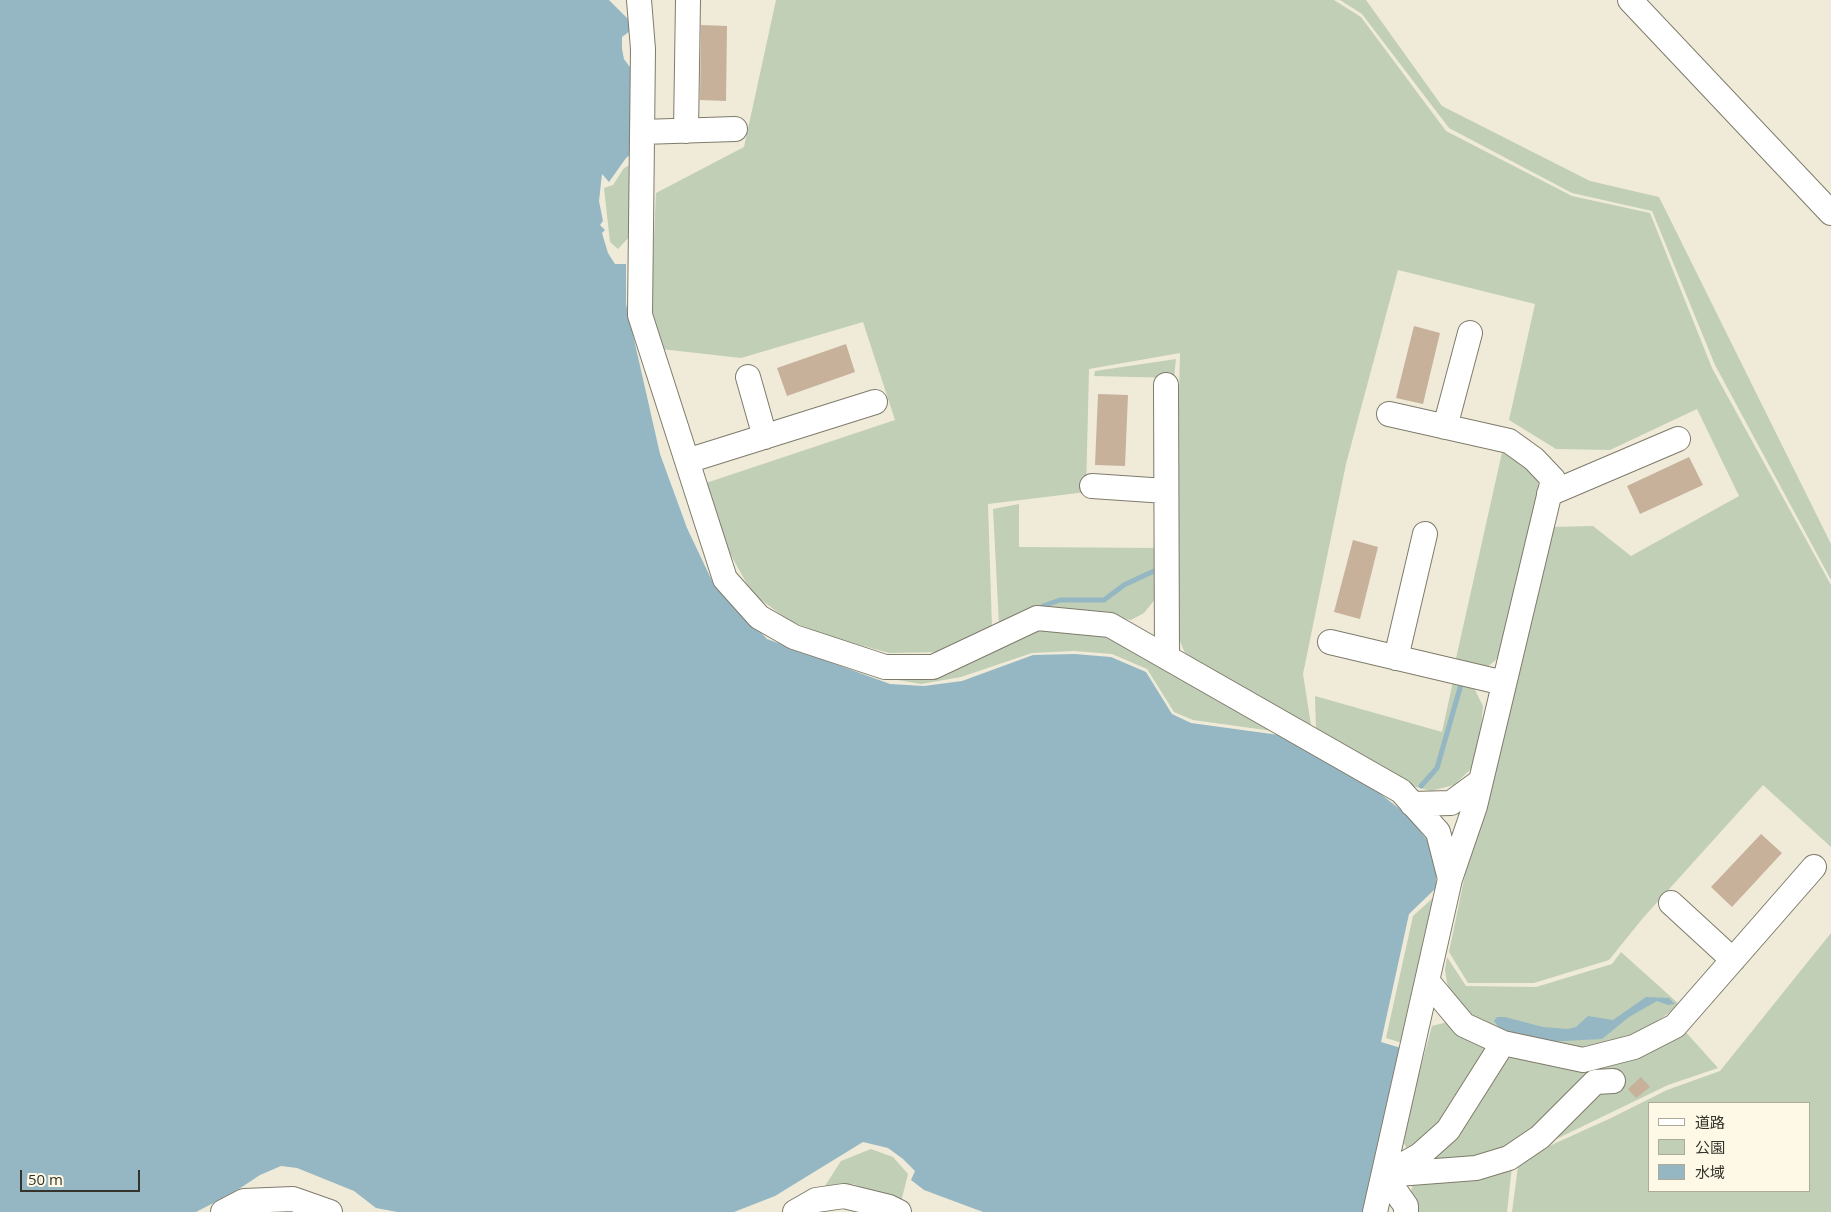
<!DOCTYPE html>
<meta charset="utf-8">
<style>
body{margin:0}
#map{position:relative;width:1831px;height:1212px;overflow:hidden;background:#f0ebd9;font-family:"Open Sans","Noto Sans JP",sans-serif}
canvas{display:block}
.legend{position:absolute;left:1648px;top:1102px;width:162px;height:90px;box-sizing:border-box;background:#fdf9e6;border:1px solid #adaa9c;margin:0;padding:6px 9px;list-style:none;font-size:15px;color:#35342c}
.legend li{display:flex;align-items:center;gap:10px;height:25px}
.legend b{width:25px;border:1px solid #adaa9c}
.scale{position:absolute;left:20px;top:1170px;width:120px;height:22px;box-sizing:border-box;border:2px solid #35342c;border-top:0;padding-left:6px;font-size:15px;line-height:18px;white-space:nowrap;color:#35342c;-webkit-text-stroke:4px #fdf9e6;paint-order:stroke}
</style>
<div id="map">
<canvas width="1831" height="1212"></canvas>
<ul class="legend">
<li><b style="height:6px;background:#fff"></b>道路</li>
<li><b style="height:14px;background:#c0cfb6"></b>公園</li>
<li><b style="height:14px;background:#95b7c3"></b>水域</li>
</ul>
<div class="scale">50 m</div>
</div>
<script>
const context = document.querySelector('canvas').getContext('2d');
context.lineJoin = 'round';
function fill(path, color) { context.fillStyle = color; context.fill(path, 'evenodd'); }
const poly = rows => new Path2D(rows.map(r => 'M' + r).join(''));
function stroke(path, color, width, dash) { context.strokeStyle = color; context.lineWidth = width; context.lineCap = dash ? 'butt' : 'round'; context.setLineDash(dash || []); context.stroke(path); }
const green = poly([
 [776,0,1334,0,1361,17,1446,131,1572,196,1650,213,1712,368,1831,585,1831,847,1763,785,1643,918,1609,960,1534,983,1468,983,1449,952,1472,841,1552,527,1593,526,1631,556,1739,496,1697,409,1610,450,1556,449,1509,420,1535,304,1398,270,1346,464,1303,674,1311,725,1225,679,1185,653,1173,625,1180,353,1089,369,1086,492,988,504,992,628,943,652,889,653,827,636,788,620,752,593,727,548,706,483,895,420,863,322,741,358,661,349,651,307,656,193,744,147],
 [1340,0,1366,0,1442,106,1590,181,1659,197,1831,544,1831,580,1715,365,1652,211,1572,193,1449,128,1362,14],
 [634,163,631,235,618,249,610,242,604,188,613,185,624,168],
 [1176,359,1174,378,1094,376,1095,371],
 [1503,448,1538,476,1538,492,1499,653,1496,660,1487,667,1473,667,1455,663],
 [1019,504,1019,547,1158,548,1156,598,1144,613,1131,620,1062,609,999,625,993,509],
 [1049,629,1081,630,1118,640,1152,657,1220,702,1280,732,1193,720,1174,712,1147,669,1112,654,1074,651,1032,653,961,677,921,684,886,678,1026,633],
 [1454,677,1474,688,1483,706,1480,739,1471,769,1454,785,1431,791,1409,785,1316,731,1315,696,1442,732],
 [1435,896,1402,1043,1386,1038,1413,916],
 [1831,933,1831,1212,1512,1212,1518,1166,1547,1147,1611,1118,1667,1090,1720,1071],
 [1650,1103,1810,1103,1810,1191,1650,1191],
 [1621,952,1680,1005,1626,1043,1588,1050,1547,1047,1468,1019,1456,1002,1447,983,1445,970,1447,957,1466,986,1536,987,1612,964],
 [1451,1021,1486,1048,1485,1057,1443,1126,1416,1148,1407,1149,1404,1143,1411,1102,1432,1026],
 [1684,1030,1718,1068,1668,1085,1546,1144,1602,1091,1621,1091,1620,1079,1545,1125,1479,1161,1429,1160,1508,1058,1521,1056,1565,1064],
 [871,1149,893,1157,908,1174,901,1202,853,1184,823,1189,841,1161],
 [1512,1166,1507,1212,1414,1212,1411,1191,1414,1181]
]);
const water = poly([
 [0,0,609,0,628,19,630,31,622,37,622,49,624,59,632,70,635,151,626,158,609,182,602,174,599,201,603,221,600,225,605,230,602,233,608,253,615,264,626,264,626,304,660,454,687,528,714,585,767,639,890,684,924,686,962,681,1033,655,1075,654,1111,657,1146,672,1172,714,1191,723,1279,735,1373,788,1406,814,1427,840,1436,868,1436,888,1409,914,1381,1042,1401,1048,1364,1212,983,1212,924,1190,911,1180,915,1171,903,1159,888,1148,863,1142,775,1196,734,1212,397,1212,376,1208,354,1191,297,1168,281,1166,260,1175,233,1193,196,1212,0,1212],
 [1646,997,1669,998,1675,1004,1668,1005,1657,1001,1629,1017,1602,1039,1544,1042,1500,1029,1494,1021,1497,1017,1505,1017,1543,1027,1568,1029,1576,1027,1588,1016,1613,1020]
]);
const stream = poly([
 [1038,611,1043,606,1060,600,1104,600,1124,585,1156,570],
 [1421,786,1437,768,1462,681]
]);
const building = poly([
 [701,25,727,26,726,101,700,100],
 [1414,326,1440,333,1423,404,1396,398],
 [846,344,855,372,787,396,777,368],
 [1098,394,1128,395,1125,466,1095,465],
 [1689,457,1703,485,1640,514,1627,486],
 [1353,540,1378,547,1360,619,1334,612],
 [1761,834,1782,853,1732,907,1711,887],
 [1641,1077,1650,1087,1636,1098,1628,1089]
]);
const minor = poly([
 [639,0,643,49,640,315,725,579,759,617,794,637,885,667,933,667,1037,618,1110,625,1401,791,1438,832,1450,879],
 [1630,0,1831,213],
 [686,131,688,0],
 [642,132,735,129],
 [748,377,765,437],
 [1166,385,1167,656],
 [1445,427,1470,333],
 [687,461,875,402],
 [1092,486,1166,491],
 [1549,494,1678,439],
 [1330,642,1504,683],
 [1396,658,1425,534],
 [1412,804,1451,803,1481,781],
 [1671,903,1733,960],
 [1428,982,1464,1025,1503,1043,1583,1060,1634,1047,1675,1026,1814,867],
 [1390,1172,1420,1155,1448,1130,1503,1043],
 [1384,1175,1476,1168,1509,1158,1540,1137,1595,1082,1613,1081],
 [1384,1175,1406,1206,1406,1212],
 [223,1212,244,1201,293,1199,330,1212],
 [795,1212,816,1200,844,1196,889,1207,899,1212],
 [1375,1212,1450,879,1475,806,1553,479,1534,459,1509,441,1389,414]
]);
fill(green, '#c0cfb6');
fill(water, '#95b7c3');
stroke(stream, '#95b7c3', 5);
fill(building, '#c7b19a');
stroke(minor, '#7f7b6b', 26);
stroke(minor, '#fff', 24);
</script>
